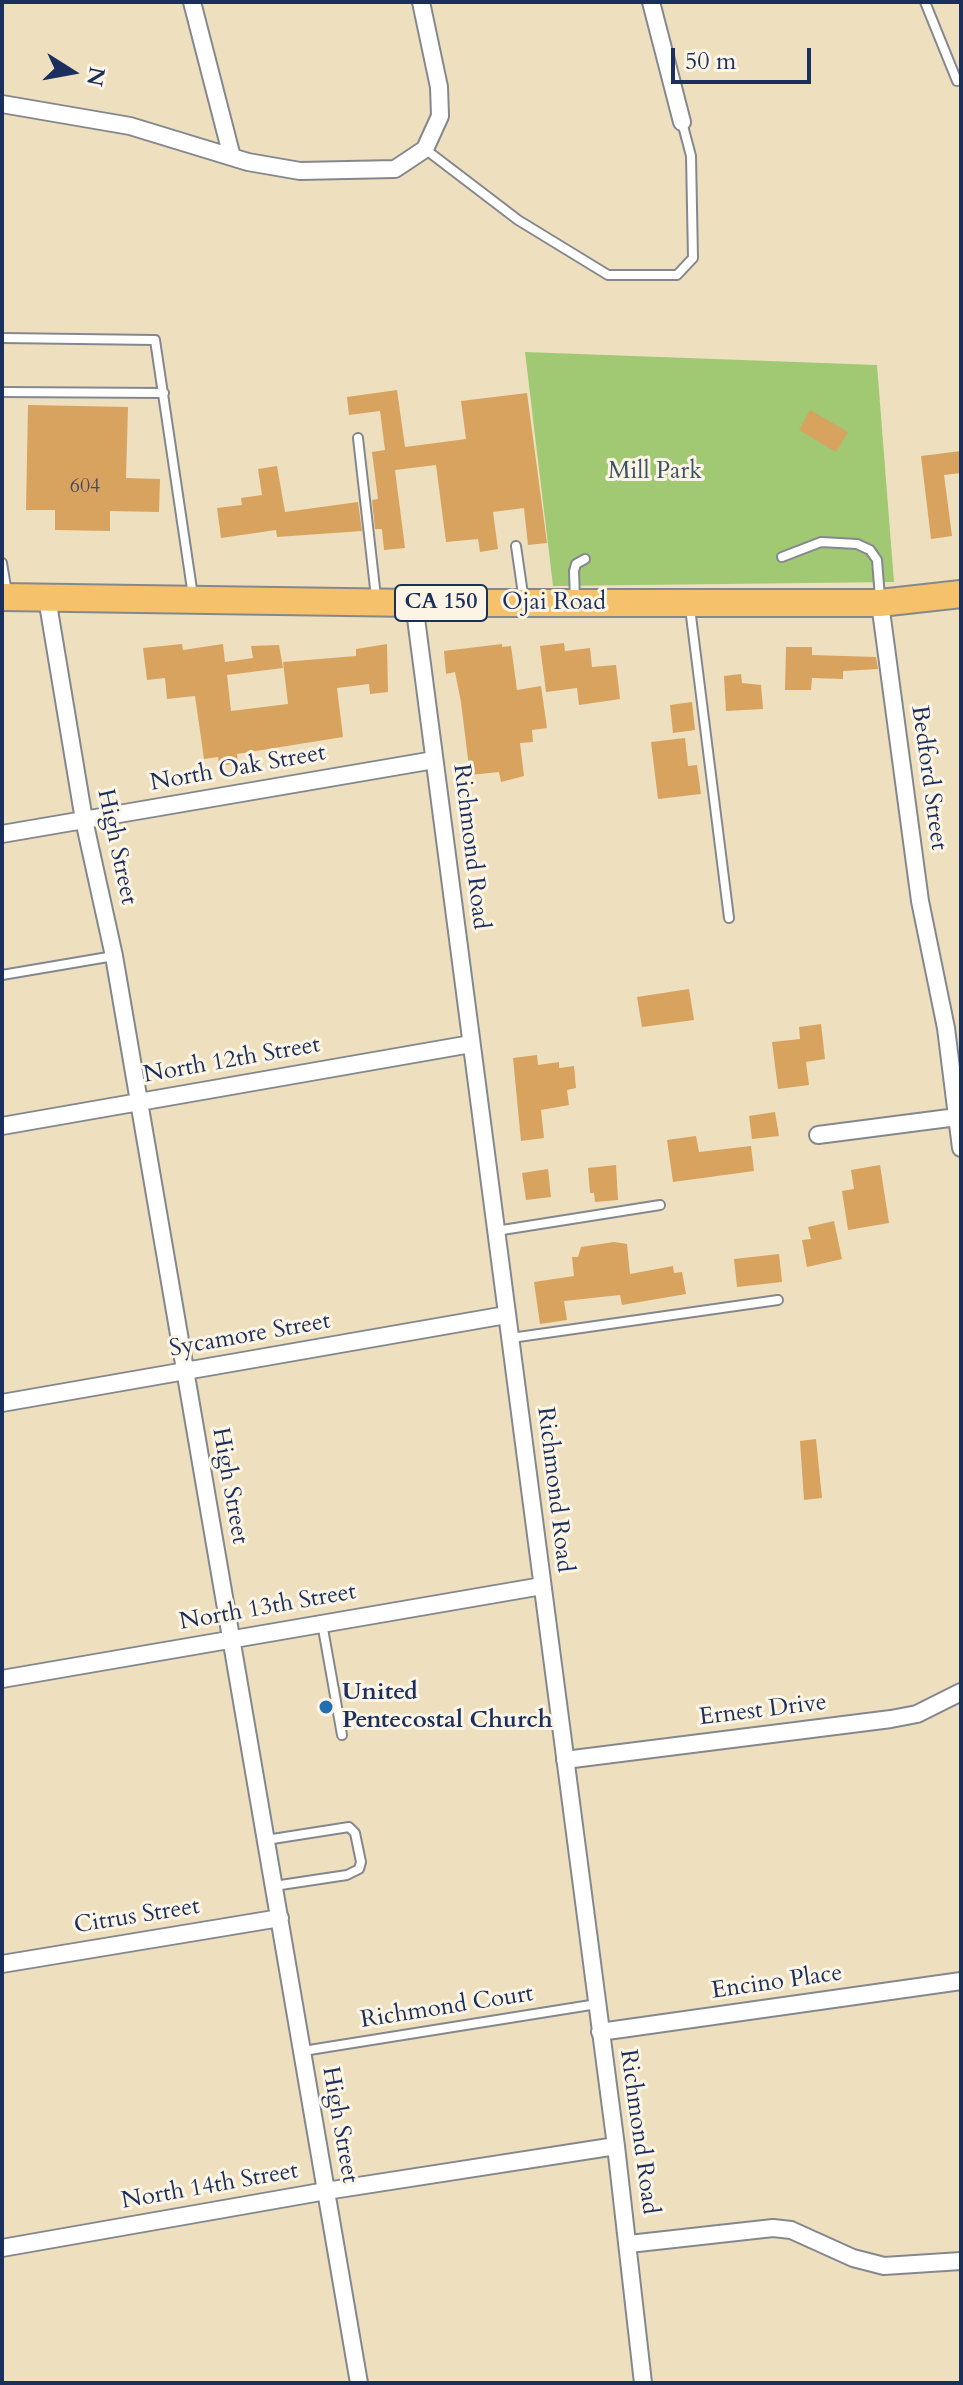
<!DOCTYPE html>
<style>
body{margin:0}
#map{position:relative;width:963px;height:2385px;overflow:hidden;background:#eee0bf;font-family:Cardo,serif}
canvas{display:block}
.frame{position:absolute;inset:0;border:4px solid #1b2f5e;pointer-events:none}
.north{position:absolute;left:32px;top:32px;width:80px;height:80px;-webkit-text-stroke:6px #fcf5e5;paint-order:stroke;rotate:101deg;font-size:22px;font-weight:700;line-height:32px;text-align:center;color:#1b2f5e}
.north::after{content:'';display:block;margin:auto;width:28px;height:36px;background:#1b2f5e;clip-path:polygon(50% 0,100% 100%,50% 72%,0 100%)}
.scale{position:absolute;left:671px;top:48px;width:140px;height:36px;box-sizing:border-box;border:4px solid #1b2f5e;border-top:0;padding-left:10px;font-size:24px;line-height:28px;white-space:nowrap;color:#1b2f5e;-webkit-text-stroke:6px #fcf5e5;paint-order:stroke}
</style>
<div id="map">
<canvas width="963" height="2385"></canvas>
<div class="frame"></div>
<div class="north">N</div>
<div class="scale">50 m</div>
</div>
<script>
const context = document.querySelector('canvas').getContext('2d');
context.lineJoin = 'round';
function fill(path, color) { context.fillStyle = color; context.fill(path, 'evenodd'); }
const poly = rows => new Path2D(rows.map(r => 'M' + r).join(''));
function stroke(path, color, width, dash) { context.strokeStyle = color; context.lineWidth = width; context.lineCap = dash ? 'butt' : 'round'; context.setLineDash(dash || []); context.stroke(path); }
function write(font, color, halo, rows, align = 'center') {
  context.font = font + ' Cardo,serif'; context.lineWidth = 6; context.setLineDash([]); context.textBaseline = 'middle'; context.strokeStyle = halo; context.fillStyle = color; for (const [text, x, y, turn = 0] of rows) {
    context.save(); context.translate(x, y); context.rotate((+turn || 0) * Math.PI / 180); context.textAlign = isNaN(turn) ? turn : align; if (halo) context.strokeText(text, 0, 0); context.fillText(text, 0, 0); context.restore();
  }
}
const green = poly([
 [525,352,877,365,894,582,553,586]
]);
const building = poly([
 [397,390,405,447,466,439,461,401,527,393,547,543,528,545,524,508,493,512,498,549,480,552,478,539,446,542,436,465,395,470,405,548,384,550,382,529,375,529,372,500,378,499,372,452,385,450,380,411,349,415,347,397],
 [28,405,128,407,126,478,160,479,159,512,110,511,110,531,55,530,55,510,26,510],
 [810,410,848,432,836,452,799,430],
 [961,451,961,473,944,475,952,536,931,539,921,456],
 [277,466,285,512,358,502,362,531,277,537,276,530,221,538,217,508,242,505,241,498,262,495,258,469],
 [564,643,565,651,590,648,592,667,616,665,620,699,579,705,577,688,546,692,540,646],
 [182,644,183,650,223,644,225,662,253,658,251,646,279,645,283,668,227,675,231,711,288,704,283,662,356,656,356,649,387,644,388,692,370,694,369,684,337,688,343,737,237,754,238,763,219,766,218,757,204,759,195,696,167,699,165,678,147,680,143,648],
 [502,644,502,647,511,646,517,690,541,686,547,728,532,730,533,742,520,743,524,776,501,782,499,772,470,775,461,702,455,672,446,674,444,651],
 [786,647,812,647,812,655,876,657,878,669,843,671,843,679,812,678,811,690,785,690],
 [741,674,742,683,761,685,763,709,726,711,724,676],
 [692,702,695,730,673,733,670,705],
 [685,738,688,766,697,765,701,794,658,799,651,742],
 [689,989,694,1020,642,1027,637,997],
 [821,1024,825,1059,806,1062,809,1085,778,1089,772,1042,800,1039,799,1027],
 [537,1055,538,1065,559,1062,559,1068,574,1066,576,1088,567,1090,569,1105,541,1110,544,1138,521,1141,513,1058],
 [775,1112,779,1136,752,1139,749,1116],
 [696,1136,699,1152,751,1146,754,1171,673,1182,667,1140],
 [616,1165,618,1200,595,1202,594,1193,590,1193,588,1168],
 [880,1165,889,1223,848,1230,842,1191,854,1189,851,1170],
 [548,1169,551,1197,526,1200,522,1173],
 [834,1221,842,1259,807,1267,802,1240,811,1239,808,1227],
 [614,1242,627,1244,630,1274,673,1266,674,1273,682,1272,686,1294,622,1305,620,1295,564,1301,567,1320,540,1324,534,1282,574,1276,572,1257,578,1257,581,1247],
 [779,1254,782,1282,737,1287,734,1259],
 [816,1439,822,1498,804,1500,800,1441]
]);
const lane = poly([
 [925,2,957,81,961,79],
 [425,149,518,220,608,275,677,275,693,258,691,156,682,122],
 [2,338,155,340,193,596],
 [2,392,164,393],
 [358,438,376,597],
 [516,546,524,601],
 [782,557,821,542,857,544,870,550,877,560,880,598],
 [2,563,7,593],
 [575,600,574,571,576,564,585,559],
 [690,608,729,918],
 [2,975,114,956],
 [496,1231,660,1205],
 [511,1338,778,1300],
 [322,1623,342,1735],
 [266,1840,349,1827,355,1833,361,1862,359,1869,347,1875,274,1886],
 [303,2051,597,2004]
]);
const street = poly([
 [192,2,232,157],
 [651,2,682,122],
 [2,104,130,126,248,162,300,171,395,169,425,149,440,116,439,87,421,2],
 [47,598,84,820,114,956,359,2383],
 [414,603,616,2146,643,2383],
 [880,603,920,901,946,1028,961,1148],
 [2,834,434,760],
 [2,1126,471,1044],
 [818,1135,957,1117],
 [2,1403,506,1315],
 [2,1679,542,1586],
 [565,1760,891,1719,917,1714,961,1692],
 [2,1964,280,1918],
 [600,2032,961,1981],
 [629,2244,773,2228,791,2230,853,2258,884,2266,961,2261],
 [2,2248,326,2191,616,2146]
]);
const primary = poly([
 [2,597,414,603,880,603,961,594]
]);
const markers = [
 [326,1707,8,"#1f6fb2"]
];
const numberNames = [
 ["604",85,487]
];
const shields = [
 [441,603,92]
];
const shieldNames = [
 ["CA 150",441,603]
];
const parkNames = [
 ["Mill Park",655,472]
];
const streetNames = [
 ["Ojai Road",554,603],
 ["North Oak Street",238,769,-10],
 ["Bedford Street",928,778,82],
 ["High Street",116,847,78],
 ["Richmond Road",470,847,83],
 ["North 12th Street",232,1061,-10],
 ["Sycamore Street",250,1336,-10],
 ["High Street",229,1486,80],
 ["Richmond Road",554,1490,83],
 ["North 13th Street",268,1608,-10],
 ["Ernest Drive",763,1711,-7],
 ["Citrus Street",137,1917,-9],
 ["Encino Place",777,1983,-8],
 ["Richmond Court",447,2008,-9],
 ["High Street",339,2125,80],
 ["Richmond Road",638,2132,82],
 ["North 14th Street",210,2187,-10]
];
const poiNames = [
 ["United",342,1693],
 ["Pentecostal Church",342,1721]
];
fill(green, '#a1c873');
fill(building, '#d8a25f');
stroke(lane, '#84888e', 12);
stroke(street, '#84888e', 20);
stroke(primary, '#84888e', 30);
stroke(lane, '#fff', 8);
stroke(street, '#fff', 16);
stroke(primary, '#f6c16b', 26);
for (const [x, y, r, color] of markers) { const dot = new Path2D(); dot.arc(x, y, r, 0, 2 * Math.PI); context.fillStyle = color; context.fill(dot); stroke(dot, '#fcf5e5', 3); }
write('20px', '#4a4c5e', null, numberNames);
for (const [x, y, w] of shields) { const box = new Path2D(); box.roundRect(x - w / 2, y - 18, w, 36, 6); context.fillStyle = '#fcf5e5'; context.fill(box); stroke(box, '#1b2f5e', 2); }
write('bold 22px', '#1b2f5e', null, shieldNames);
write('24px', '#3c5563', '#fcf5e5', parkNames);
write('24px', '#1b2f5e', '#fcf5e5', streetNames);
write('bold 24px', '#1b2f5e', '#fcf5e5', poiNames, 'left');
</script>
